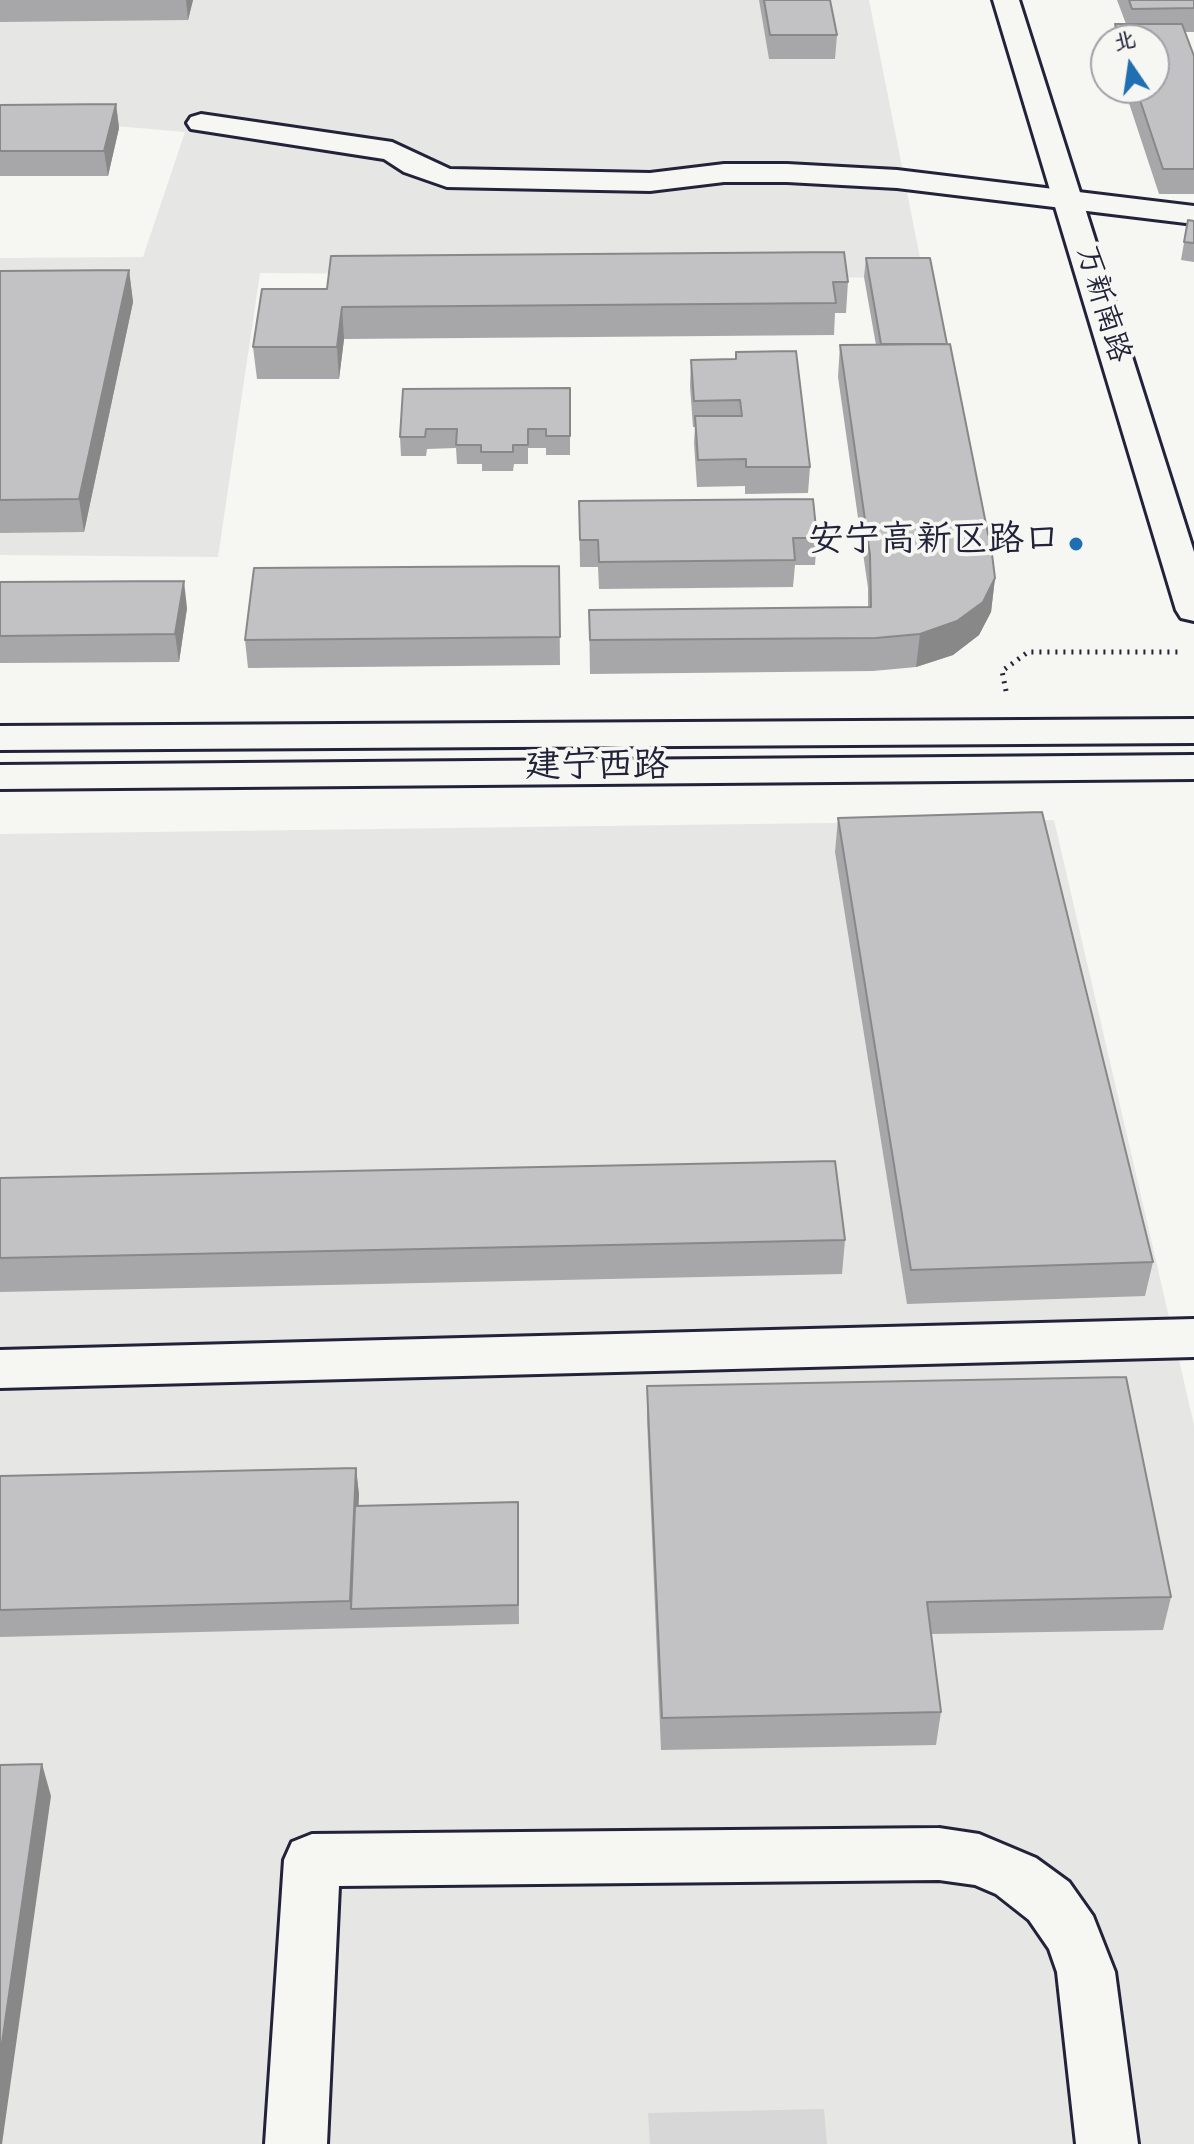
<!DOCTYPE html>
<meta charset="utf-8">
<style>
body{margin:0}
#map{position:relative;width:1194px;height:2144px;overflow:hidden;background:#f6f6f2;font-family:"Indie Flower","LXGW WenKai TC",sans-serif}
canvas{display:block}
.north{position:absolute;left:1090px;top:24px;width:80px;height:80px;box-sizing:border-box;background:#f6f6f2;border:2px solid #a1a1a9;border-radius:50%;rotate:347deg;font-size:22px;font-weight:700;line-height:32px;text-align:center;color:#22223b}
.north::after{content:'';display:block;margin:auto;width:28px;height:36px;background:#1f6fb2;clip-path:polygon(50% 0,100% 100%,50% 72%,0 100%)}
</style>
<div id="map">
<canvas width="1194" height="2144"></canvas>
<div class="north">北</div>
</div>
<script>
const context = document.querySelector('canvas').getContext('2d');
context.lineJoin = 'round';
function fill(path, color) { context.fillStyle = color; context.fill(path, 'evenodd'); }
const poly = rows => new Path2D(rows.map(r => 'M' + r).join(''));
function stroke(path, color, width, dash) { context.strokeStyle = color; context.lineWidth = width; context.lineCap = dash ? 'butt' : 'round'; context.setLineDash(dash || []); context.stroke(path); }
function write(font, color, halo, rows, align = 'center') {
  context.font = font + ' "Indie Flower","LXGW WenKai TC",sans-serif'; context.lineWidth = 8; context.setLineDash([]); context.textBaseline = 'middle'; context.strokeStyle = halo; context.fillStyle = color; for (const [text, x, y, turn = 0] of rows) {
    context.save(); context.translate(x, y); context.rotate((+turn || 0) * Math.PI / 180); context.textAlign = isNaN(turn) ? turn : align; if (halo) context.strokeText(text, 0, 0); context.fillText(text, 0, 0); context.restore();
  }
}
const built = poly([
 [0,0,869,0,924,278,260,273,218,557,0,555,0,258,143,257,185,132,0,116],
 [1054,820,1194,1425,1194,2144,0,2144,0,834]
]);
const green = poly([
 [824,2109,827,2144,650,2144,648,2113]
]);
const path = poly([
 [1006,691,1002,671,1028,652,1178,652]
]);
const minor = poly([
 [201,114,392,142,450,169,650,173,724,164,787,164,897,170,1194,206,1194,224,897,188,787,182,724,182,650,191,447,187,404,172,384,159,191,129,187,123,191,117,201,114],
 [1194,1319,1194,1357,0,1388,0,1350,1194,1319],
 [939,1828,979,1834,1036,1858,1069,1882,1093,1916,1115,1972,1138,2144,1076,2144,1057,1972,1049,1949,1029,1920,996,1894,975,1885,939,1880,339,1886,327,2144,265,2144,284,1860,292,1842,312,1834,939,1828]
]);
const major = poly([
 [993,0,1019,0,1194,552,1194,621,1181,618,1176,610,993,0],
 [1194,719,1194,743,0,750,0,726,1194,719],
 [1194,755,1194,779,0,789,0,765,1194,755]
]);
const wall = poly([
 [0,0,193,0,188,20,0,22],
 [759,0,830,0,837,35,835,59,769,59],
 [1117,0,1194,0,1194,32,1185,32,1194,56,1194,194,1159,194,1124,88,1154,88,1154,40,1112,40,1115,24,1126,24],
 [116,104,119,128,108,176,0,176,0,105],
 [1188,220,1194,221,1194,262,1181,260],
 [866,258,995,578,991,612,979,635,953,655,916,667,873,671,590,674,589,610,868,607,868,588,838,377,840,345,876,345,864,277],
 [129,270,133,302,84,532,0,533,0,271],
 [848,282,846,313,835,313,834,335,344,339,339,379,257,379,253,347,262,289],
 [736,352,810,467,808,493,745,494,745,486,697,487,694,443,695,427,693,427,690,386,691,360,735,359],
 [570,388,570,455,546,455,546,448,528,448,528,464,514,464,513,471,482,471,482,464,457,464,456,448,427,449,426,456,401,456,400,437],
 [579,501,817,538,815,565,795,565,793,587,599,589,598,567,580,567],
 [559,566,560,665,248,668,245,640],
 [0,582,187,608,179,662,0,663],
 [838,818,1153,1262,1145,1296,907,1304,835,852],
 [0,1178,845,1240,842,1274,0,1292],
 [647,1386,1171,1597,1163,1630,931,1634,941,1712,936,1745,661,1750,647,1419],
 [356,1468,359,1495,358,1506,518,1502,519,1624,0,1637,0,1476]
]);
const shadedWall = poly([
 [186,0,193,0,188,20],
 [116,104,119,128,108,176,104,151],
 [129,270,133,302,84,532,79,499],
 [342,307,344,339,339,379,337,347],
 [995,578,991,612,979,635,953,655,916,667,920,634],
 [184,581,187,608,179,662,175,634],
 [356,1468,359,1495,354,1609,351,1609,350,1601],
 [42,1764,51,1796,2,2144,0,2144,0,2057]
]);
const building = poly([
 [764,0,830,0,837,35,770,35,764,0],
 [1129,0,1194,0,1194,8,1132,9,1129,0],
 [1115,24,1182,24,1194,56,1194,169,1163,169,1136,88,1154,88,1154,40,1120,40,1115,24],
 [116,104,104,151,0,151,0,105,116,104],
 [1188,220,1194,221,1194,243,1184,242,1188,220],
 [844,252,848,282,833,282,836,303,342,307,337,347,253,347,262,289,327,289,331,256,844,252],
 [866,258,930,258,947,344,881,344,866,258],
 [129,270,79,499,0,500,0,271,129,270],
 [950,344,992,554,995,578,983,602,957,621,920,634,876,638,590,640,589,610,871,607,870,555,840,345,950,344],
 [796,351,810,467,746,467,746,459,698,460,695,416,742,416,740,400,694,401,691,360,736,359,736,352,796,351],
 [570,388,570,436,546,436,546,429,528,429,528,445,513,445,513,452,481,452,481,445,456,445,457,429,426,429,425,437,400,437,403,389,570,388],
 [813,499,817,538,793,538,795,560,599,562,598,540,580,540,579,501,813,499],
 [559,566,560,637,245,640,254,568,559,566],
 [184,581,175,634,0,636,0,582,184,581],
 [1042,812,1153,1262,911,1270,838,818,1042,812],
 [835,1161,845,1240,0,1258,0,1178,835,1161],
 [1126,1377,1171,1597,927,1602,941,1712,662,1718,647,1386,1126,1377],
 [356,1468,350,1601,0,1610,0,1476,356,1468],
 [518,1502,518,1605,351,1609,355,1506,518,1502],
 [42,1764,0,2057,0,1765,42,1764]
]);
const markers = [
 [1076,544,8,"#1f6fb2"]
];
const farStreetnames = [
 ["万新南路",1100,305,73]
];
const poiNames = [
 ["安宁高新区路口",1060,544]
];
const streetNames = [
 ["建宁西路",597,770]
];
fill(built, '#e6e6e4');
fill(green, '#d7d7d7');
stroke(minor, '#22223b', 6);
stroke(major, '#22223b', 6);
stroke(path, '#22223b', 5, [2, 6]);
fill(minor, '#f6f6f2');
fill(major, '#f6f6f2');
fill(wall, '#a7a7a9');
fill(shadedWall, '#888889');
fill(building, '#c2c2c4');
stroke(building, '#888889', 2);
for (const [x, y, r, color] of markers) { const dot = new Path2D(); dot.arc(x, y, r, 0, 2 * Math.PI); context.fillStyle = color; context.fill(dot); stroke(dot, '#f6f6f2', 3); }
write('30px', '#22223b', '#f6f6f2', farStreetnames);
write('36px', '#22223b', '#f6f6f2', poiNames, 'right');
write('36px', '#22223b', '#f6f6f2', streetNames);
</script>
